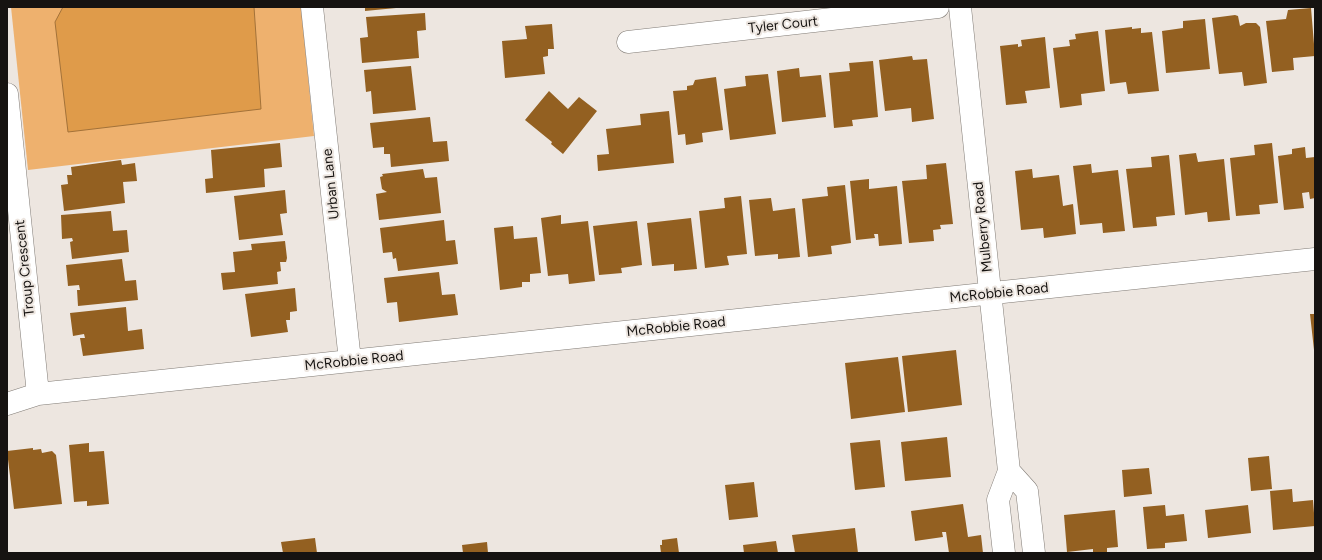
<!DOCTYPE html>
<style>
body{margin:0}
#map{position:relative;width:1322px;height:560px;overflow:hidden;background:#ede6e0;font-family:Figtree,sans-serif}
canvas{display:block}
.frame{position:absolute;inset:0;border:8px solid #161311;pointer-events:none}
</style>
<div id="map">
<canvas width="1322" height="560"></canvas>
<div class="frame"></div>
</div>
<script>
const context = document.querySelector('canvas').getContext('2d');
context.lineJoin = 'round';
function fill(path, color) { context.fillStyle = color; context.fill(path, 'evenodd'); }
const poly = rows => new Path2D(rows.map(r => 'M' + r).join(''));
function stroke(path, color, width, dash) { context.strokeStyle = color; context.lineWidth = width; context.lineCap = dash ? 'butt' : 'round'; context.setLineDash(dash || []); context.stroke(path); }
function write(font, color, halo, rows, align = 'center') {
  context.font = font + ' Figtree,sans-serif'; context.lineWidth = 4; context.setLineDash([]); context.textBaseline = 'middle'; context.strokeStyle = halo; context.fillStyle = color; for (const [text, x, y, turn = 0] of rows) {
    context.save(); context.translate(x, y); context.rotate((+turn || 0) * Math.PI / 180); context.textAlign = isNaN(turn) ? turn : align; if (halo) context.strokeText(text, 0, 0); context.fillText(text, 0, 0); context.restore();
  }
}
const green = poly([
 [11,7,301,7,314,136,28,170]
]);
const water = poly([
 [63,7,254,7,261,109,68,132,55,22,63,7]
]);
const building = poly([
 [365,7,396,7,396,8,365,11],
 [1311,8,1315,56,1293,58,1294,70,1272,72,1266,21,1286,19,1288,10],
 [425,13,426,30,417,31,419,58,362,63,360,38,368,37,366,17],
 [1235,15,1238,16,1240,26,1246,23,1256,23,1260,27,1267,83,1244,86,1242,72,1219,74,1212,18],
 [1205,19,1210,69,1166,73,1162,31,1183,28,1183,21],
 [552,24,554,49,548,49,548,56,543,57,545,74,505,78,502,41,527,39,525,26],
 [1132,27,1132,29,1141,28,1141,33,1152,32,1159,91,1128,94,1126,82,1110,84,1105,30],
 [1098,31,1105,91,1081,94,1082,105,1060,108,1053,48,1070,46,1069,40,1076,39,1075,34],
 [1045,37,1050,88,1025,91,1027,103,1006,105,1000,46,1018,44,1018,47,1022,46,1021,40],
 [912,56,913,60,927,59,934,119,912,122,911,108,885,111,879,60],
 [873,61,878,117,852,120,853,126,834,128,829,73,850,71,849,63],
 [411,66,416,110,373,114,371,91,366,92,364,70],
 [799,68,800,77,821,75,826,117,782,122,777,71],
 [768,74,776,134,730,140,724,89,746,86,745,76],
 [716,77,723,130,702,133,703,142,686,145,685,134,678,135,673,91,687,90,687,86,693,85,695,80],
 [549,91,568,109,579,97,597,111,563,154,551,144,552,142,525,120],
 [669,111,674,163,598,171,597,155,609,154,606,129,641,125,640,114],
 [430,117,433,142,447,141,449,161,391,167,390,154,384,154,384,147,373,148,370,123],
 [280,143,282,167,264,169,265,187,206,193,205,179,213,178,211,150],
 [1272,143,1278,203,1259,205,1260,214,1236,216,1230,158,1255,155,1254,145],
 [1305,147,1306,158,1315,157,1315,198,1310,199,1309,192,1302,193,1304,208,1284,210,1278,156,1292,154,1292,149],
 [1196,153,1198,162,1224,159,1230,220,1208,222,1207,212,1185,215,1179,155],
 [1169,155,1175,215,1156,217,1157,226,1133,228,1126,169,1152,167,1151,157],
 [121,160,122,165,135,163,137,181,123,182,125,203,64,211,61,185,68,184,67,175,72,175,71,167],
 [946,163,953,224,940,225,941,229,933,230,934,241,909,243,902,181,927,179,926,165],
 [1091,164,1092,173,1118,170,1125,231,1103,233,1102,223,1080,225,1073,166],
 [423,169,425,178,437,177,441,213,379,220,376,194,387,192,382,189,380,177,383,176,382,174],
 [1032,169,1033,178,1059,175,1063,206,1073,204,1076,234,1044,238,1043,228,1021,230,1015,171],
 [869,179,869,189,897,186,902,244,879,246,878,234,874,234,875,238,856,240,850,181],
 [845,185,851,243,831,246,832,254,808,257,802,199,828,196,827,187],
 [285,190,287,213,280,214,283,235,239,240,234,196],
 [741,196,747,254,727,256,729,265,705,268,699,211,725,208,724,198],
 [771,198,773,211,795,208,800,257,778,259,778,254,755,256,749,200],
 [111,211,113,231,127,230,129,252,72,259,70,242,73,241,72,238,62,239,61,215],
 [561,215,561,224,588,221,595,281,569,284,568,274,548,276,541,218],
 [691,218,697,269,674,271,674,264,652,266,647,223],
 [444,220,446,241,455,240,458,264,398,271,396,258,393,259,392,252,383,253,380,228],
 [637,221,642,265,621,268,622,273,599,275,593,226],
 [513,226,514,239,537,237,541,273,530,274,530,282,522,282,522,287,500,290,494,228],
 [285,241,287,258,286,262,280,262,281,271,277,272,278,284,223,290,221,273,235,272,233,252,252,250,251,244],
 [122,259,125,281,136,280,138,300,78,306,77,290,80,290,79,285,68,286,66,265],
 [439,272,442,295,455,294,458,315,399,322,397,302,387,303,384,278],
 [295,288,297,311,290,312,290,320,286,320,288,332,251,337,245,294],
 [126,307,128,331,142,329,144,349,83,356,80,338,85,338,84,334,73,336,70,313],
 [1310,314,1315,314,1315,350,1314,350],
 [956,350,962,405,908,412,902,356],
 [898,357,905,412,851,419,845,363],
 [947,437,951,477,905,481,901,442],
 [880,440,885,487,855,490,850,443],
 [89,443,89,452,104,451,109,504,87,506,87,501,74,502,69,445],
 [33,448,33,450,41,449,42,453,52,451,56,455,62,504,14,509,7,451],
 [1269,456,1272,489,1251,491,1248,458],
 [1149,468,1152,494,1124,497,1122,470],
 [754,482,758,517,729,520,725,485],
 [1292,489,1293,502,1313,500,1315,526,1273,530,1270,491],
 [963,504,968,537,981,535,983,553,949,553,946,532,942,532,943,537,915,541,911,511],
 [1165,505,1166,516,1184,514,1187,541,1165,543,1165,548,1147,549,1143,507],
 [1248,505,1251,533,1208,538,1205,510],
 [1115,510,1118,547,1107,548,1107,553,1093,553,1093,549,1067,552,1064,515],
 [855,528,858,553,795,553,792,535],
 [315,538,317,553,283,553,281,542],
 [677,538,679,553,661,553,660,545,662,545,662,540],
 [776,541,778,553,744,553,743,545],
 [487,542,488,553,463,553,462,545]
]);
const minor = poly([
 [312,7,350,361],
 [960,7,1009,471,998,500,1004,553],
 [628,42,938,7],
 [7,94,38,394],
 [7,404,38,394,1315,259],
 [1009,471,1027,491,1034,553]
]);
const streetNames = [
 ["Tyler Court",783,25,-6],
 ["Urban Lane",331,184,-96],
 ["Mulberry Road",983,227,-96],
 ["Troup Crescent",25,268,-96],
 ["McRobbie Road",999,293,-6],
 ["McRobbie Road",676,327,-6],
 ["McRobbie Road",354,361,-6]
];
fill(green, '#eeb16e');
fill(water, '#df9b4a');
stroke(water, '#a37239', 1);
fill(building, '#936021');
stroke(minor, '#807b75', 23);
stroke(minor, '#fff', 22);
write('14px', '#161311', '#ede6e0', streetNames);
</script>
